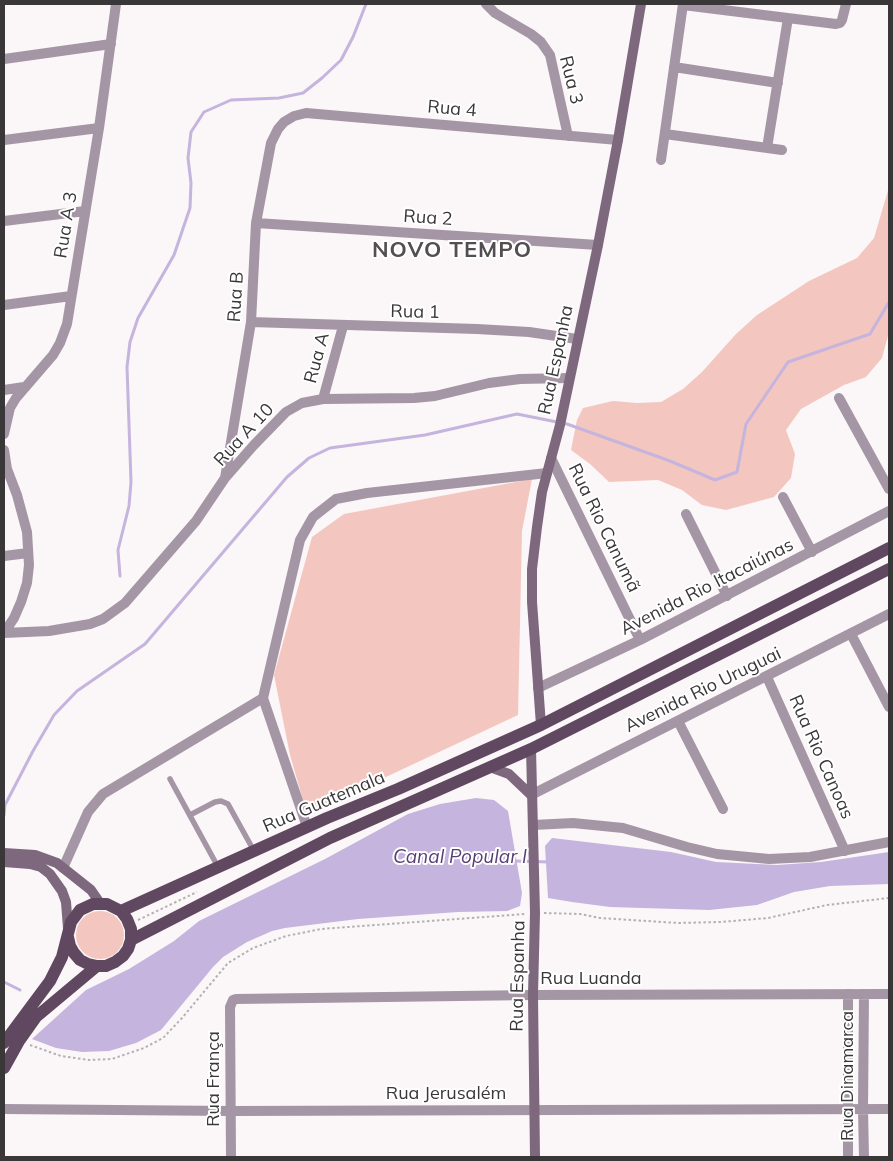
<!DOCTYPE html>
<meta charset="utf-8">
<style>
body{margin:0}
#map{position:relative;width:893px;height:1161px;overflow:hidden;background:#fbf6f8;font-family:Mulish,sans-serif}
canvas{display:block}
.frame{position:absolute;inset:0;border:5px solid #393738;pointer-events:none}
</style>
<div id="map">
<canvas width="893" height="1161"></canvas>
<div class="frame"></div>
</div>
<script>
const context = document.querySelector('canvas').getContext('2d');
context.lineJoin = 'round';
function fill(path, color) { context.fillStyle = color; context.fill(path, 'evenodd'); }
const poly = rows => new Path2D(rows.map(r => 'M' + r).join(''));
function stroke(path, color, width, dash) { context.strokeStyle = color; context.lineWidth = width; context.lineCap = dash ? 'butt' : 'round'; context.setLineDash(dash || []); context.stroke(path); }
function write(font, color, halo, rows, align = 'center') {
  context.font = font + ' Mulish,sans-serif'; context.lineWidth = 4; context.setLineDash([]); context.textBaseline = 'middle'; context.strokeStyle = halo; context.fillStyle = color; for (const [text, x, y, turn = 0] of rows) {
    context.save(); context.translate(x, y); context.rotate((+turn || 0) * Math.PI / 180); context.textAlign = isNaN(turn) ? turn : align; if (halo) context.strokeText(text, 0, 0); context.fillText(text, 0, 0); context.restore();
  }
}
const green = poly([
 [889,187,889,332,882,358,866,377,844,385,801,409,786,430,795,454,791,478,774,497,726,510,702,505,682,490,658,480,609,482,590,464,571,450,577,420,583,408,613,401,637,403,661,402,683,389,702,372,736,334,757,315,809,281,857,258,874,238],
 [532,479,522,531,518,715,307,814,290,755,274,675,312,537,344,514],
 '76 935a24 24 0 1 1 48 0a24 24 0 1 1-48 0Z'
]);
const water = poly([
 [476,798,494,800,508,811,522,893,520,906,507,911,458,912,358,919,285,928,272,931,247,942,223,957,213,967,161,1030,136,1043,109,1051,82,1052,56,1048,32,1039,86,990,129,969,174,941,199,921,325,859,408,814,440,804],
 [552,838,671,852,716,862,777,865,821,862,889,852,889,884,830,886,794,892,757,905,709,910,610,907,572,902,548,898,545,846]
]);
const stream = poly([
 [120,576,118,550,129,506,131,482,127,367,130,342,138,318,174,255,190,208,191,183,188,158,191,132,204,112,231,100,279,98,303,93,322,78,341,60,353,37,366,4],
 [4,815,5,805,33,751,54,715,77,691,145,644,287,477,309,458,330,448,425,435,517,414,567,424,670,461,715,480,737,472,746,424,788,362,870,334,889,302],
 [514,861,550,862],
 [4,982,20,990]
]);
const path = poly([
 [544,913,580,914,600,918,678,923,721,922,768,918,827,905,889,898],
 [138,920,197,892],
 [30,1045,61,1056,89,1060,112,1059,144,1048,163,1038,182,1018,228,963,253,948,286,936,321,929,525,914]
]);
const lane = poly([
 [170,779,218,867],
 [190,815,215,802,221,801,228,804,254,851]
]);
const street = poly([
 [486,4,495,13,531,34,541,42,550,55,568,136],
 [683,5,836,24,840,23,842,20,846,4],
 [4,59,111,44],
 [674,67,778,83],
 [665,134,782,150],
 [4,140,99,128],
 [767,148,788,18],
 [661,160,683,4],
 [4,221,85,211],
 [256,223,598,245],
 [4,305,71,296],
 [251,322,477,329,529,332,577,339],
 [4,390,24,387],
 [839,398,889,489],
 [323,399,343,326],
 [4,434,10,408,16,398,53,355,60,343,67,324,99,128,116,4],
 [4,450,7,469,17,495,27,532,29,565,27,583,21,602,14,618,4,633],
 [551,458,640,640],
 [225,478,251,322,256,223,271,143,278,129,284,122,294,116,306,113,618,140],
 [783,497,812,552],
 [686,514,727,596],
 [4,556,28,553],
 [4,633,49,631,90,624,103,619,125,603,196,521,225,478,253,446,286,412,302,403,323,399,414,398,435,396,489,383,520,379,569,378],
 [851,634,889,707],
 [767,677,845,851],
 [538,688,640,640,889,511],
 [263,698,307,827],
 [678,721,723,809],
 [531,795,889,614],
 [533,825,573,823,623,828,687,847,717,854,769,859,810,857,889,842],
 [63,868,88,812,103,794,263,698,300,540,313,517,336,499,367,493,547,473],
 [848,994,848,1157],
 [4,1109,231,1111,889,1109],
 [231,1157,230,1007,233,1000,236,999,533,995,889,994],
 [864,1157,863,1109,864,994]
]);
const secondary = poly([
 [541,725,532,602,532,569,537,527,542,492,560,425,598,245,618,140,641,4],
 [531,749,535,913,533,995,535,1157],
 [490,767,509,774,531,795],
 [4,853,35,855,57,863,91,890,100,903],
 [4,862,30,864,41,867,50,874,62,891,66,902,68,928]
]);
const primary = poly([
 [121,911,327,818,398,789,541,725,889,548],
 [131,940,330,838,531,749,889,569],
 [4,1043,50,981,62,957,71,922,80,910,93,904,107,904,121,911,127,919,131,929,131,940,128,949,123,956,115,962,106,966,97,966,88,964,80,960,74,953,70,946,68,937],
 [4,1068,19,1041,36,1017,97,966]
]);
const streetNames = [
 ["Rua 3",571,80,76],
 ["Rua 4",452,109,5],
 ["Rua 2",428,218,4],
 ["Rua A 3",66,225,-81],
 ["Rua B",236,297,-86],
 ["Rua 1",415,312,1],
 ["Rua A",317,358,-75],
 ["Rua Espanha",556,360,-78],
 ["Rua A 10",244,435,-47],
 ["Rua Rio Canumã",604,528,64],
 ["Avenida Rio Itacaiúnas",707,587,-27],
 ["Avenida Rio Uruguai",703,690,-26],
 ["Rua Rio Canoas",821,757,66],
 ["Rua Guatemala",324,802,-23],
 ["Rua Espanha",518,976,-89],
 ["Rua Luanda",591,979],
 ["Rua Dinamarca",848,1076,-90],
 ["Rua França",214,1079,-90],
 ["Rua Jerusalém",446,1094]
];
const waterNames = [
 ["Canal Popular I",460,857]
];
const districtNames = [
 ["NOVO TEMPO",452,250]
];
fill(green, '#f3c7bf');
fill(water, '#c5b4dd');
stroke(stream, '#c5b4dd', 3);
stroke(path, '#b5b1b3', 2, [2.5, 2.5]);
stroke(lane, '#a596a5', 5.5);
stroke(street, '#a596a5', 10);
stroke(secondary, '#7d687e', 10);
stroke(primary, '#614861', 12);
write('18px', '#393738', '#fff', streetNames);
write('italic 19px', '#573e74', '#fff', waterNames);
context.letterSpacing = '1px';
write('bold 22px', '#534e50', '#fff', districtNames);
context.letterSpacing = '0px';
</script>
